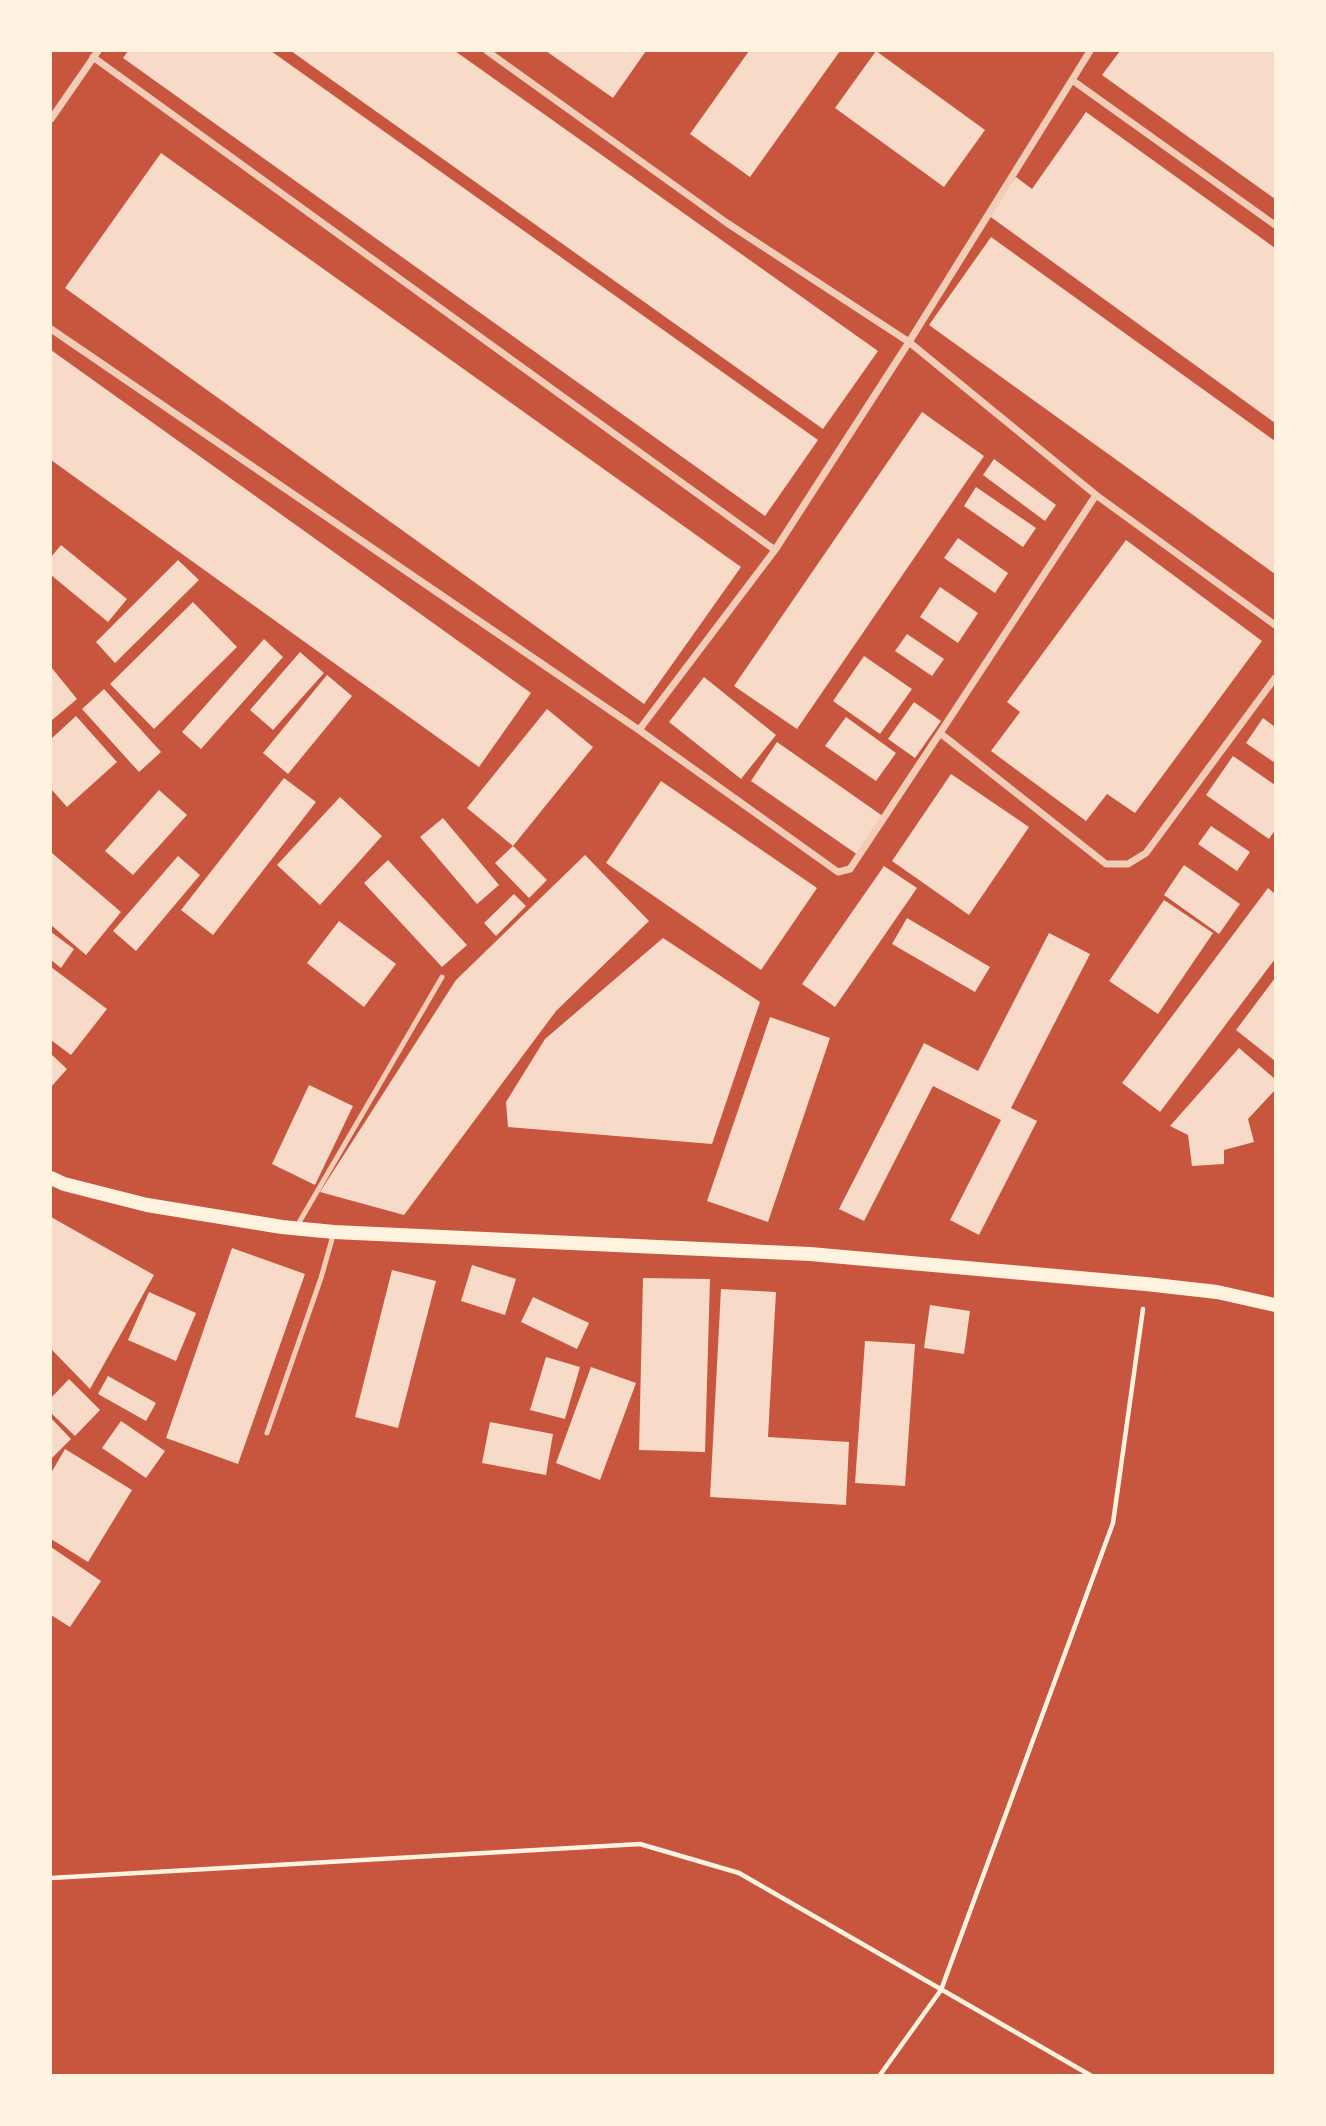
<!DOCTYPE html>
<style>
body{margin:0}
#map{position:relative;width:1326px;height:2126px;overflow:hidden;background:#c8553d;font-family:"PT Sans Narrow",sans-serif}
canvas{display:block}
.frame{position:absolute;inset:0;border:52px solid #fff3e0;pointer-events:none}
</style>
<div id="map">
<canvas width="1326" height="2126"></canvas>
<div class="frame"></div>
</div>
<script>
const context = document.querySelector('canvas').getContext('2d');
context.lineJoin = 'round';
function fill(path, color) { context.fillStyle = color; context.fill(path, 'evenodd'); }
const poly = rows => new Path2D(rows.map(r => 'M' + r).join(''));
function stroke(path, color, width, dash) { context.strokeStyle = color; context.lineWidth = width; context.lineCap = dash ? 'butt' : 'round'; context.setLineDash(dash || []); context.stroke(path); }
const building = poly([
 [128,51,271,51,818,440,765,516,123,58],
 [291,51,455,51,878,351,823,429],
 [546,51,646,51,613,98],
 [749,51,840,51,750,177,690,134],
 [876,51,985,130,944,187,835,108],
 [1120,51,1275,51,1275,199,1102,75],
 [1086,112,1275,248,1275,423,988,215,1016,177,1032,189],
 [161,153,741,567,644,704,65,288],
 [991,237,1275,441,1275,574,929,325],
 [51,350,531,693,479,767,51,460],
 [922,412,984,456,797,729,734,686],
 [994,459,1056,505,1045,521,983,475],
 [976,487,1036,528,1023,547,964,506],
 [958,538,1008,573,995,593,944,558],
 [1126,540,1262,641,1135,813,1107,794,1086,821,991,751,1020,712,1007,702],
 [61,545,127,599,108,622,51,575,51,557],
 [178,560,199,580,115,663,96,642],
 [940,587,978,613,958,643,920,617],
 [193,602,237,647,154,729,110,684],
 [907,634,944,659,932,676,895,651],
 [264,639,283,657,201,749,182,732],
 [300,652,324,673,273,730,250,710],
 [864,656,912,689,880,734,833,701],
 [51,667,77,699,51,721],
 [327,675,352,696,288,774,263,753],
 [704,677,776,735,741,779,669,722],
 [104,689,161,752,139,772,82,709],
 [914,702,941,721,915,758,888,739],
 [547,709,593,747,513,846,467,808],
 [76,716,117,762,67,807,51,789,51,739],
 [846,717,896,753,876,781,825,746],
 [1263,718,1275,727,1275,763,1246,743],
 [777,742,884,817,858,855,751,781],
 [1233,756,1275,785,1275,830,1269,839,1206,795],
 [951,774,1029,827,969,915,892,861],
 [284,778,316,802,213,935,181,910],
 [661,781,817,888,761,970,606,863],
 [159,790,187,815,133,875,105,851],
 [340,797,382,836,320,905,277,865],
 [443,818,499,885,477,904,420,837],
 [1211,826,1250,852,1237,871,1198,844],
 [513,846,547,880,529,898,495,863],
 [52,853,121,912,86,955,51,925],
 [585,855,649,921,556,1011,404,1215,320,1192,456,980],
 [178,856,200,875,136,951,113,931],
 [388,860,467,945,442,967,364,883],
 [1184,865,1240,904,1219,934,1164,895],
 [884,866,917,888,835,1007,802,984],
 [1268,888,1275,894,1275,959,1160,1112,1122,1083],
 [514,894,526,906,496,936,484,923],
 [1164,900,1213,933,1158,1014,1109,981],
 [907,918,990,967,975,992,892,944],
 [339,921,396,964,364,1007,307,963],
 [51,932,74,949,61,968,51,960],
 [1049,933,1090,954,1011,1108,1037,1121,979,1235,950,1220,1001,1120,933,1086,864,1221,839,1209,924,1043,978,1071],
 [663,938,760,1002,712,1144,508,1127,506,1102,545,1039],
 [51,967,107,1009,71,1055,51,1040],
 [1275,978,1275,1061,1236,1030],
 [770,1017,830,1038,768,1222,707,1201],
 [1239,1048,1275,1079,1275,1090,1248,1119,1254,1142,1224,1150,1224,1164,1192,1166,1188,1135,1170,1126],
 [51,1054,67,1069,51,1087],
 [309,1085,353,1106,315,1185,272,1164],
 [51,1217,154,1275,90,1389,51,1349],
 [232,1248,305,1274,238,1464,166,1438],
 [472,1265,516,1279,505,1315,461,1301],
 [392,1270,436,1281,398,1428,355,1417],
 [643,1278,710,1279,705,1452,639,1450],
 [721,1289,776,1292,768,1437,849,1442,846,1505,710,1497],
 [149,1292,196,1313,176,1361,128,1340],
 [533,1297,589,1323,577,1349,521,1322],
 [930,1305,970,1311,964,1354,924,1348],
 [865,1341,915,1344,905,1486,855,1483],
 [546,1357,580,1367,565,1419,530,1410],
 [591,1367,636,1383,600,1480,556,1463],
 [108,1376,156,1403,146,1421,98,1394],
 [69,1379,100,1410,75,1436,51,1413,51,1398],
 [51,1418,71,1439,51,1459],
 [121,1421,165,1451,146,1478,102,1448],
 [490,1422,553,1434,546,1475,482,1463],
 [65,1449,132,1490,88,1562,51,1539,51,1473],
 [51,1547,101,1581,70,1627,51,1615]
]);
const path = poly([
 [51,1878,640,1844,739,1873,1090,2075],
 [880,2075,941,1990,1113,1523,1143,1309]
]);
const service = poly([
 [297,1226,442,977],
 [267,1433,321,1278,334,1232]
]);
const minor = poly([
 [487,51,727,223,909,342,1096,495,1275,625],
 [93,57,775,550],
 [1072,80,1275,225],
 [51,119,98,51],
 [51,329,639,730,838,872,850,869,940,733],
 [1096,495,940,733,1106,864,1128,864,1146,853,1275,678],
 [639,730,775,550,909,342,1090,51]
]);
const secondary = poly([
 [51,1178,64,1184,147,1205,282,1227,334,1232,810,1254,1146,1284,1217,1292,1275,1305]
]);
fill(building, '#f7dbc8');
stroke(path, '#fff3e0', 4.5);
stroke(service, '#f1ccb7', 5);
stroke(minor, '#f1ccb7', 7);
stroke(secondary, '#fff3e0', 14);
</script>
